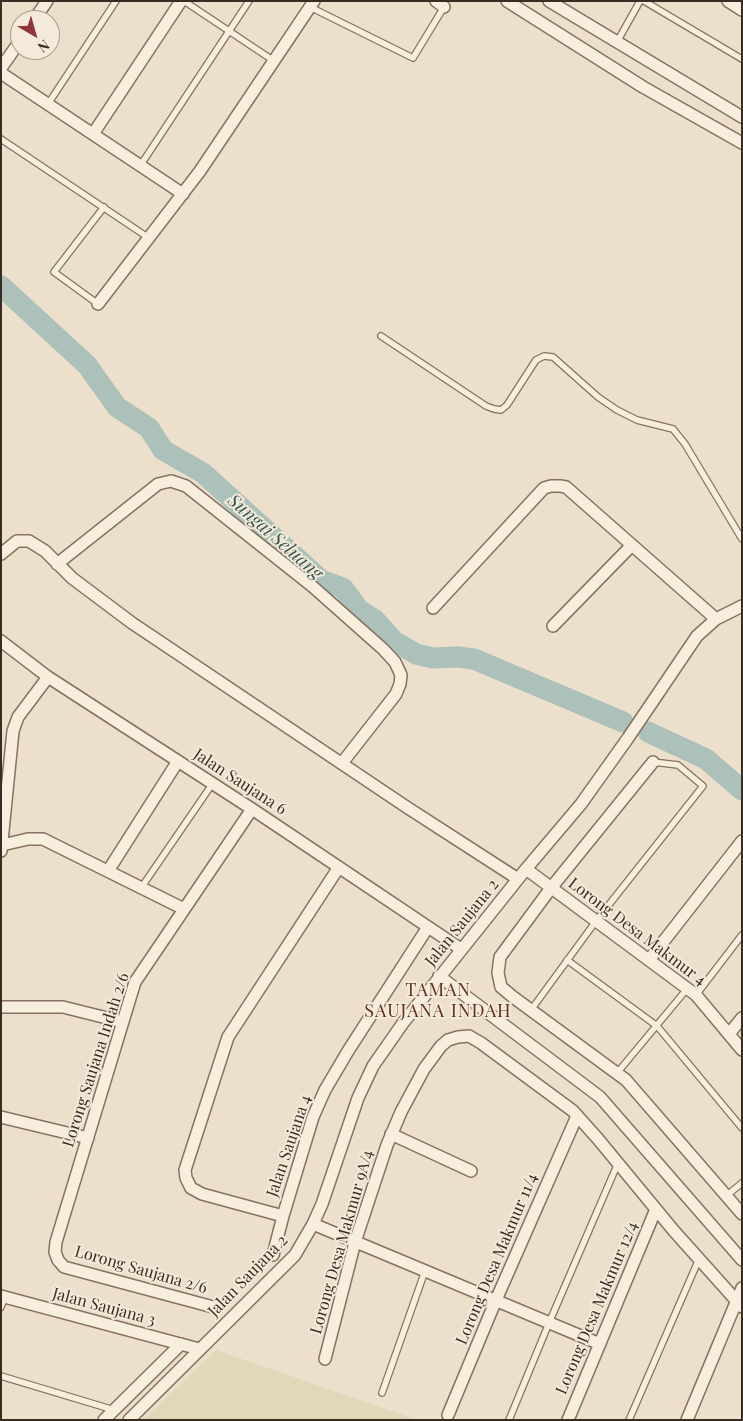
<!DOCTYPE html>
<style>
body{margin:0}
#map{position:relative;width:743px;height:1421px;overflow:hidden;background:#ecdfcb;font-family:"Playfair Display",serif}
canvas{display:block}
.frame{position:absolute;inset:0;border:2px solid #392c22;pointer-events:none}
.north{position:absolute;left:10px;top:10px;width:50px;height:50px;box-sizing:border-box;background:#f4eada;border:1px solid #a99e90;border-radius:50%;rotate:142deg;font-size:14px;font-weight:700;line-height:20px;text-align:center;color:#392c22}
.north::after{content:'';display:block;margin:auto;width:18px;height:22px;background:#91353d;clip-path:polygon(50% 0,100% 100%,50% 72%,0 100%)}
</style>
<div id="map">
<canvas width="743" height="1421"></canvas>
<div class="frame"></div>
<div class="north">N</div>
</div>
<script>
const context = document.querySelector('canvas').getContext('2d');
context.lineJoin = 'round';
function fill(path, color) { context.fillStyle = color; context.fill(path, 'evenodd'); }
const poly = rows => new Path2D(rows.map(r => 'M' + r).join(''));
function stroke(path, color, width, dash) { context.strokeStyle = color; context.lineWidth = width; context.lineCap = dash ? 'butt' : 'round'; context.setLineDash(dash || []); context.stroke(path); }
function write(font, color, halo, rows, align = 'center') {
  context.font = font + ' "Playfair Display",serif'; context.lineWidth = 4; context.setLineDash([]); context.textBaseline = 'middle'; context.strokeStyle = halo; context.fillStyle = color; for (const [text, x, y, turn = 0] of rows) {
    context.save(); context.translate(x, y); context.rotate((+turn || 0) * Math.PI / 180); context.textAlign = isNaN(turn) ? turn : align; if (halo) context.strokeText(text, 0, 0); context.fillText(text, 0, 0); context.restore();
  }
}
const farmland = poly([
 [216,1350,417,1420,144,1420]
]);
const river = poly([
 [1,286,87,365,117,407,149,428,163,450,203,473,321,580,343,588,359,610,375,620,394,641,416,654,433,658,458,657,474,659,623,722],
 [648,732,706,759,742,790]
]);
const service = poly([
 [184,1,274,61],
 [644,1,742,59],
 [310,7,413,58,444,7],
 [617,42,640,1],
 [48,104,116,1],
 [1,139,149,238],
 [140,166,249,1],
 [98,304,54,272,104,207],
 [381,336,486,406,494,409,501,410,507,405,536,360,544,356,553,357,598,397,617,410,637,420,673,429,685,444,742,539],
 [141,888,213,783],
 [567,960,657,1026,742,1128],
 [696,995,742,935],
 [531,1010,596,921,703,786,678,765,653,762],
 [617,1073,687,989],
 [726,1196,742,1183],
 [1,1307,5,1297],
 [1,1376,114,1410],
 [382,1393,425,1271],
 [509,1420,549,1323,618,1163],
 [629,1420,699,1259]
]);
const minor = poly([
 [436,1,444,7],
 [507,1,643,87,742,143],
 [549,1,742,117],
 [728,1,742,10],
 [34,20,47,1],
 [1,68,20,41],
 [1,73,183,194],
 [93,134,181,1],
 [98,304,200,171,314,1],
 [1,554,17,541,29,541,45,551,72,578,132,623,408,808,518,879],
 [57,564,158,484,171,481,186,486,312,586,383,649,395,662,401,675,400,684,396,694,342,763],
 [433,608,544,488,551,486,560,486,566,487,716,619],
 [553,626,632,545],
 [1,641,48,677,252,809,461,949],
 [653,762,551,888,500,957,498,973,501,987,513,997,626,1080,742,1214],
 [2,845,28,839,43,839,184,909],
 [1,851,13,731,18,717,48,677],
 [526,869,696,995,742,1050],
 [108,871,178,761],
 [649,960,742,841],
 [439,976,600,1097,742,1260],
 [1,1007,63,1007,123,1022],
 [729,1034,742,1018],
 [1,1117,88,1138],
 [391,1134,471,1171],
 [283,1216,202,1194,191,1188,186,1178,185,1170,228,1037,339,867],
 [313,1224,600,1344],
 [273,1255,283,1216,313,1117,325,1090,348,1051,428,927],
 [1,1296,199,1349],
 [217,1308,64,1267,58,1260,55,1252,56,1242,135,982,252,809],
 [325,1359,355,1242,387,1145,401,1112,424,1069,441,1046,448,1040,458,1037,469,1036,481,1043,573,1111,598,1139,674,1231,742,1307],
 [448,1415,496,1300,577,1116],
 [104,1420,181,1344],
 [129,1420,295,1255,313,1224,322,1204,358,1098,373,1066,403,1023,526,869,581,804,628,738,697,636,716,619,742,606],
 [568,1420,656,1209],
 [687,1420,742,1288]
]);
const streetNames = [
 ["Jalan Saujana 6",240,782,33],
 ["Jalan Saujana 2",462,923,-51],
 ["Lorong Desa Makmur 4",637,932,37],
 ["Lorong Saujana Indah 2/6",96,1060,-72],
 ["Jalan Saujana 4",289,1146,-71],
 ["Lorong Desa Makmur 9A/4",342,1242,-74],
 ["Lorong Desa Makmur 11/4",497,1259,-67],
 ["Lorong Saujana 2/6",141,1270,16],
 ["Jalan Saujana 2",248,1276,-46],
 ["Jalan Saujana 3",104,1307,15],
 ["Lorong Desa Makmur 12/4",597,1308,-67]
];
const waterNames = [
 ["Sungai Seluang",275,537,41]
];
const neighbourhoodNames = [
 ["TAMAN",438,990],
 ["SAUJANA INDAH",438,1011]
];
fill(farmland, '#e1d7b9');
stroke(river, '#abc1b9', 21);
stroke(service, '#877260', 8);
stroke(minor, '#877260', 14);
stroke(service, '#f7eede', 5.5);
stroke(minor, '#f7eede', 11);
write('16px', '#392c22', '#f4eada', streetNames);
write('italic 18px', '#335853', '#f4eada', waterNames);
context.letterSpacing = '1px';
write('18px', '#622e25', '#f4eada', neighbourhoodNames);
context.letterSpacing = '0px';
</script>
